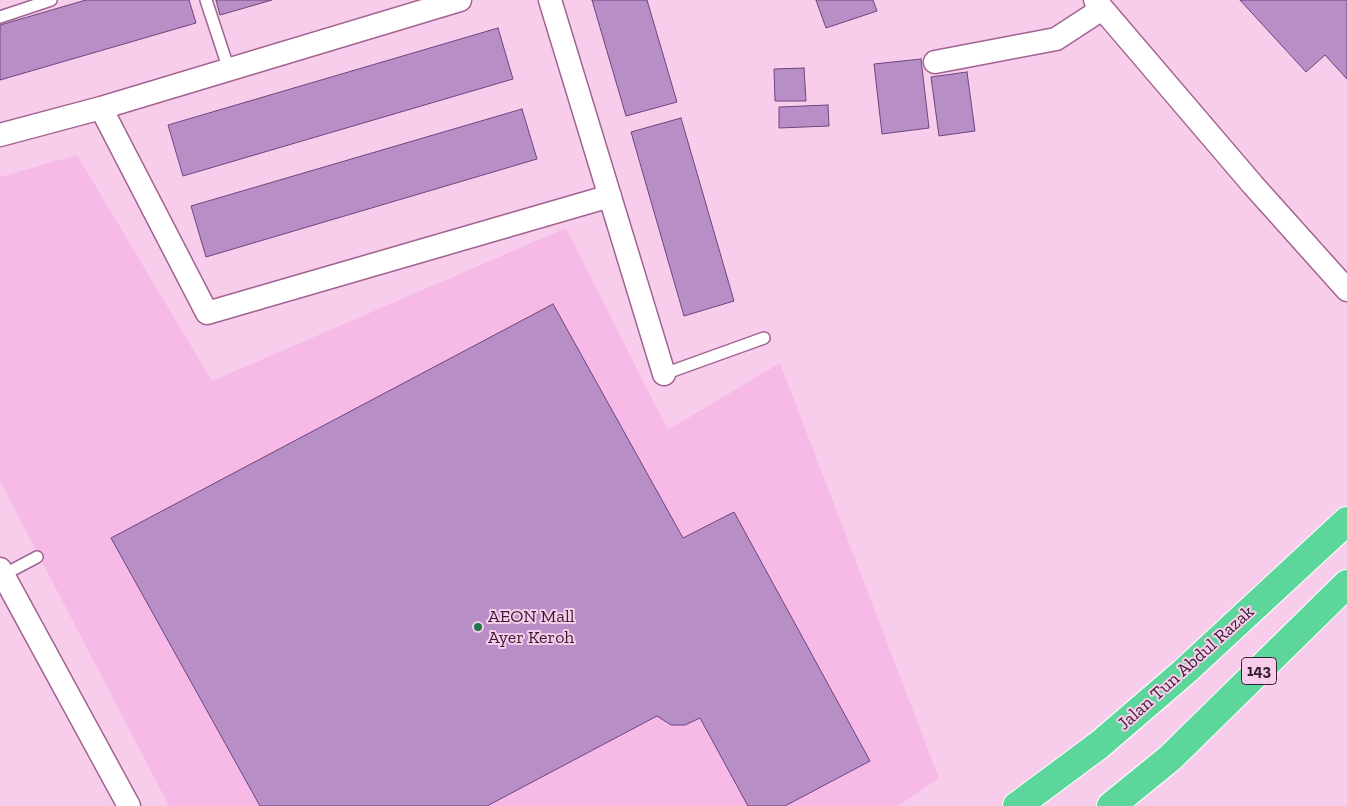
<!DOCTYPE html>
<style>
body{margin:0}
canvas{display:block;background:#f8cdec}
</style>
<canvas width="1347" height="806"></canvas>
<script>
const context = document.querySelector('canvas').getContext('2d');
context.lineJoin = 'round';
function fill(path, color) { context.fillStyle = color; context.fill(path, 'evenodd'); }
const poly = rows => new Path2D(rows.map(r => 'M' + r).join(''));
function stroke(path, color, width, dash) { context.strokeStyle = color; context.lineWidth = width; context.lineCap = dash ? 'butt' : 'round'; context.setLineDash(dash || []); context.stroke(path); }
function write(font, color, halo, rows, align = 'center') {
  context.font = font + ' "Zilla Slab",serif'; context.lineWidth = 4; context.setLineDash([]); context.textBaseline = 'middle'; context.strokeStyle = halo; context.fillStyle = color; for (const [text, x, y, turn = 0] of rows) {
    context.save(); context.translate(x, y); context.rotate((+turn || 0) * Math.PI / 180); context.textAlign = isNaN(turn) ? turn : align; if (halo) context.strokeText(text, 0, 0); context.fillText(text, 0, 0); context.restore();
  }
}
const built = poly([
 [77,155,212,381,566,228,668,430,780,363,939,778,898,806,169,806,0,481,0,177]
]);
const building = poly([
 [86,0,189,0,196,23,0,80,0,25,86,0],
 [216,0,272,0,220,15,216,0],
 [592,0,647,0,677,102,626,116,592,0],
 [816,0,873,0,877,11,826,28,816,0],
 [1240,0,1347,0,1347,79,1325,55,1306,72,1240,0],
 [498,28,513,79,183,176,168,125,498,28],
 [921,59,929,128,882,134,874,64,921,59],
 [804,68,806,101,775,101,774,69,804,68],
 [967,72,975,131,939,136,931,77,967,72],
 [828,105,829,126,779,128,779,107,828,105],
 [522,109,537,159,206,257,191,206,522,109],
 [681,118,734,301,684,316,631,132,681,118],
 [553,304,683,538,734,512,870,761,785,806,748,806,700,718,685,725,671,725,657,716,487,806,260,806,111,538,553,304]
]);
const service = poly([
 [206,0,229,70],
 [0,17,51,0],
 [664,374,764,338],
 [3,575,37,557]
]);
const minor = poly([
 [550,0,664,374],
 [1095,0,1253,185,1347,290],
 [935,62,1056,39,1102,9],
 [101,108,207,313,610,196],
 [0,135,101,108,460,0],
 [0,569,129,806]
]);
const trunk = poly([
 [1017,806,1099,745,1184,672,1347,521],
 [1111,806,1170,758,1347,584]
]);
const markers = [
 [478,627,5,"#1d7549"]
];
const shields = [
 [1259,671,35]
];
const shieldNames = [
 ["143",1259,671]
];
const poiNames = [
 ["AEON Mall",488,617],
 ["Ayer Keroh",488,638]
];
const streetNames = [
 ["Jalan Tun Abdul Razak",1186,668,-42]
];
fill(built, '#f7bae6');
fill(building, '#b78fc6');
stroke(building, '#6e447e', 1);
stroke(service, '#a26393', 14);
stroke(minor, '#a26393', 25);
stroke(trunk, '#fff', 30);
stroke(service, '#fff', 11);
stroke(minor, '#fff', 22);
stroke(trunk, '#5cd69a', 28);
for (const [x, y, r, color] of markers) { const dot = new Path2D(); dot.arc(x, y, r, 0, 2 * Math.PI); context.fillStyle = color; context.fill(dot); stroke(dot, '#f8cdec', 2); }
for (const [x, y, w] of shields) { const box = new Path2D(); box.roundRect(x - w / 2, y - 13.5, w, 27, 4); context.fillStyle = '#f8cdec'; context.fill(box); stroke(box, '#381e32', 1); }
write('bold 16px', '#381e32', null, shieldNames);
write('18px', '#381e32', '#f8cdec', poiNames, 'left');
write('18px', '#381e32', '#f8cdec', streetNames);
</script>
